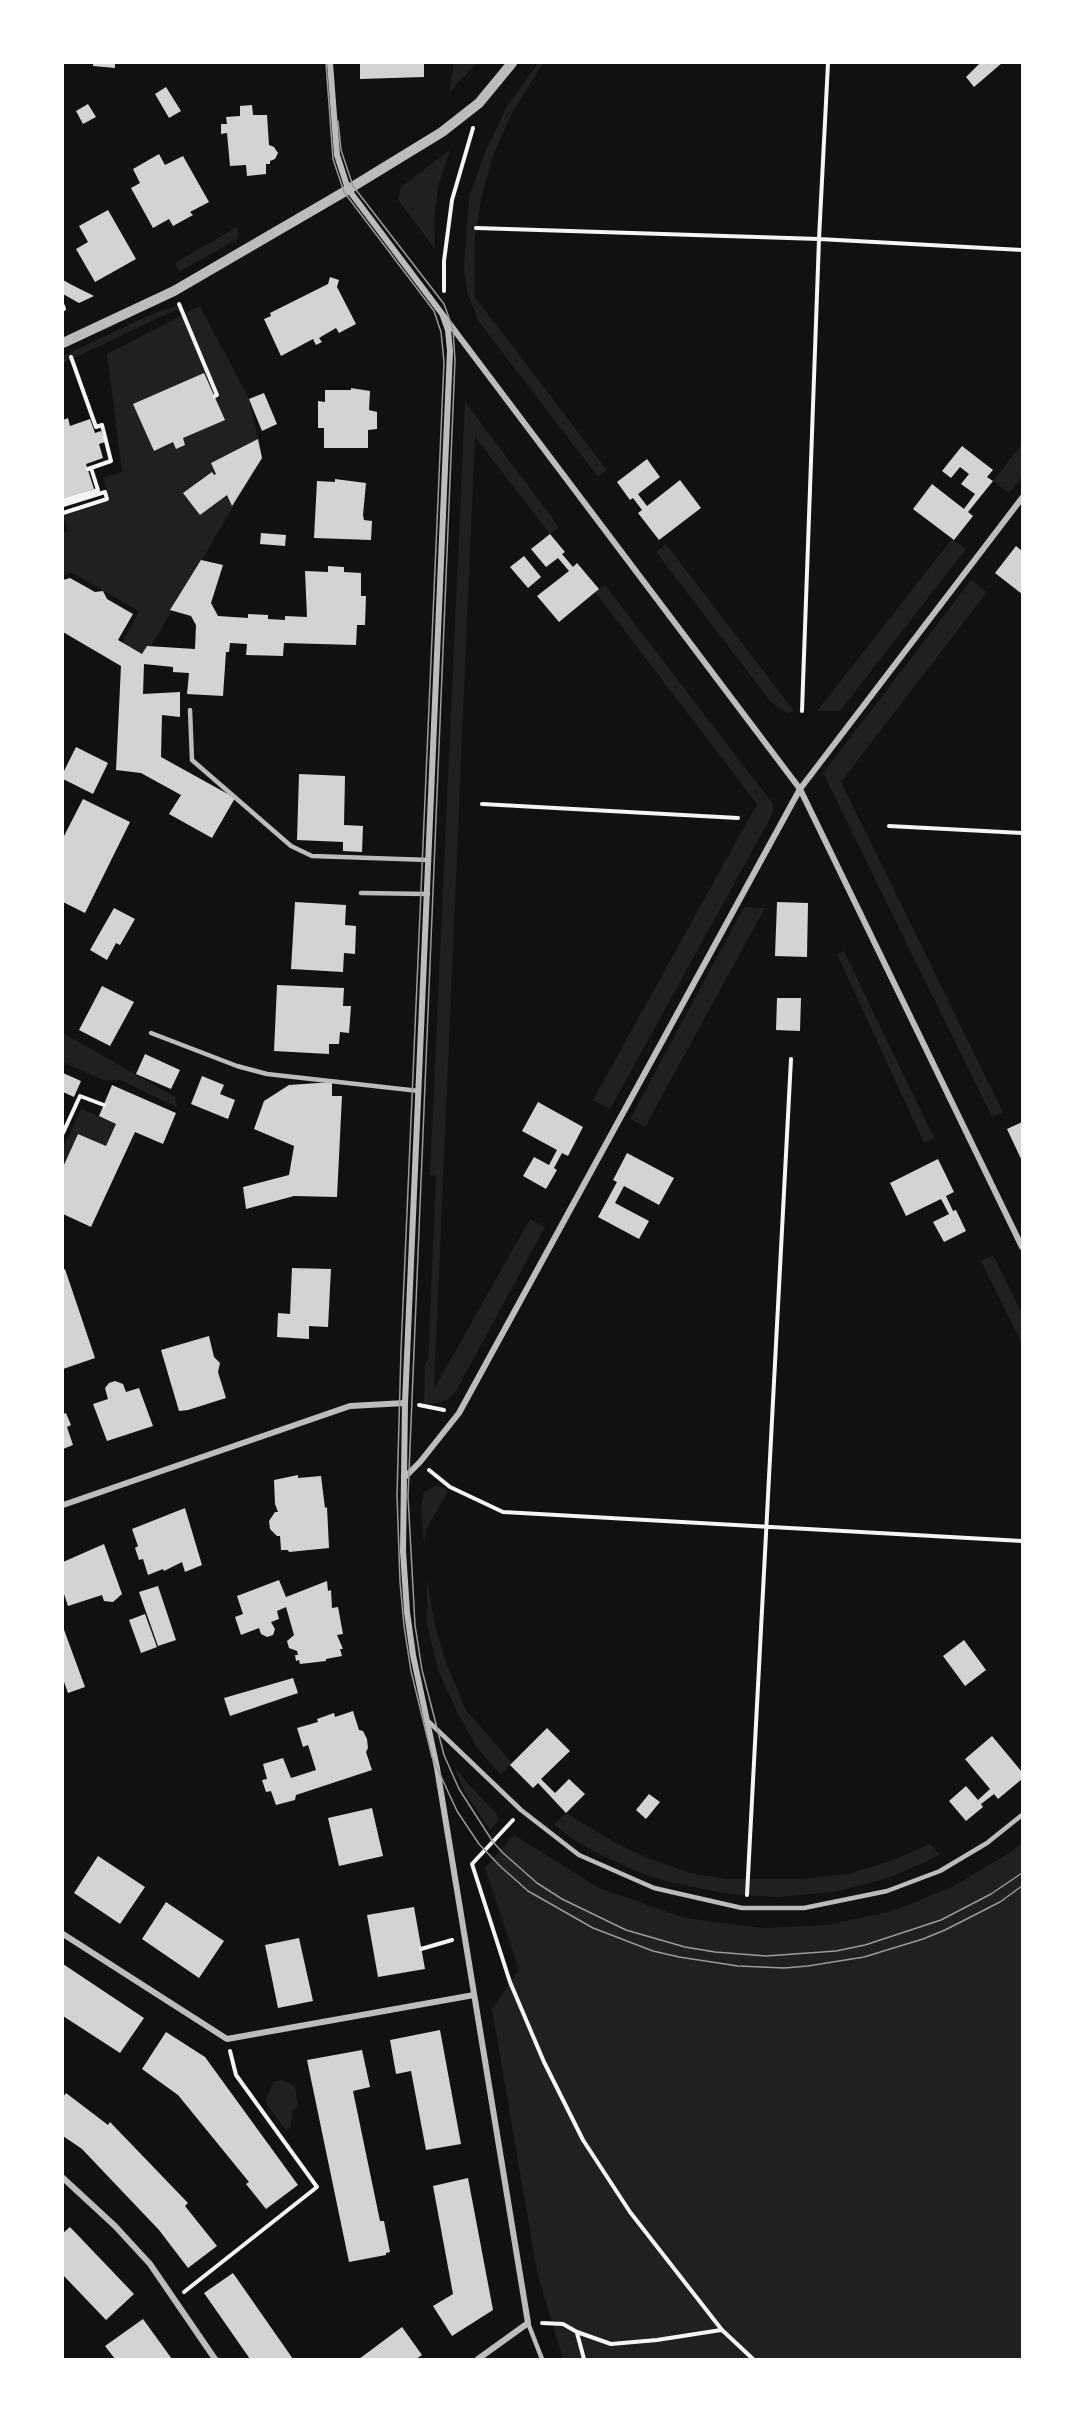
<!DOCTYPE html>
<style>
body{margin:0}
#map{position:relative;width:1085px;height:2422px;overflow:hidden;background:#111;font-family:"Fira Sans",sans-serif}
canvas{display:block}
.frame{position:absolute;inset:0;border:64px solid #fff;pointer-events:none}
</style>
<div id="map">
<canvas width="1085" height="2422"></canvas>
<div class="frame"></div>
</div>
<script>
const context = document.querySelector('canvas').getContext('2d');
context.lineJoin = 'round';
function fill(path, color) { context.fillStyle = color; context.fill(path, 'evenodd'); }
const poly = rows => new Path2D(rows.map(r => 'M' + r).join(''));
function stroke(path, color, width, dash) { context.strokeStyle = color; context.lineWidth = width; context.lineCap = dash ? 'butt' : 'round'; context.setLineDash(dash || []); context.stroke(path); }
const green = poly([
 [454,63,477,63,449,92],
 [538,63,543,63,512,113,494,153,481,199,475,237,475,297,607,470,598,477,479,322,467,292,464,268,469,197,486,150,506,108],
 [450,150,438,187,434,220,435,249,398,200,401,187],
 [237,227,239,238,179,272,175,263],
 [177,306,178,309,63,363,63,356,154,313],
 [200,306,249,399,262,458,151,646,147,646,142,654,122,643,139,611,72,573,63,576,63,533,68,531,63,515,110,501,103,478,122,472,107,354],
 [465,402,559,527,550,534,475,437,434,1389,530,1219,545,1227,456,1391,447,1400,427,1406,424,1405,425,1361,428,1361,436,1176,430,1175],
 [1022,444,1022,477,1009,493,993,481],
 [952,539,966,549,840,711,817,711],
 [666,544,794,711,787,713,771,702,656,552],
 [971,580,987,592,841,782,1003,1112,992,1117,823,773],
 [605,585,773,804,772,815,610,1109,593,1100,757,804,595,592],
 [744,907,765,908,645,1127,630,1119],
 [844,951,934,1138,924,1143,837,954],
 [63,1033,175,1097,177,1107,120,1080,105,1081,63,1062],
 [81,1109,116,1124,106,1146,78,1134,64,1164,63,1148],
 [993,1255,1022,1314,1022,1344,981,1261],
 [435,1486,443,1487,448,1491,426,1530,424,1544,421,1507,424,1492],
 [427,1579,434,1622,447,1665,466,1710,512,1763,501,1775,478,1749,458,1714,438,1670,427,1624],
 [454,1766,468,1784,497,1814,498,1821,490,1830,464,1791],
 [566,1813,612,1841,645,1857,690,1873,727,1879,805,1879,852,1873,893,1860,930,1844,940,1855,889,1878,834,1892,778,1897,727,1894,665,1881,635,1871,603,1856,572,1839,554,1824],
 [514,1835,599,1888,685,1918,762,1928,827,1925,893,1911,952,1887,1011,1852,1022,1842,1022,2359,563,2359,537,2272,492,2009,519,1970,485,1868],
 [282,2080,295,2086,298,2105,293,2111,290,2128,286,2130,267,2105,266,2099,274,2081]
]);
const building = poly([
 [93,63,115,63,115,68,93,66],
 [360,63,424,63,424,77,360,79],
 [980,63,1002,63,974,87,966,77],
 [166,87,181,111,169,118,155,94],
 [88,104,96,117,83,124,76,111],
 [252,105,253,115,267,115,269,145,274,147,278,153,275,159,270,161,270,164,266,164,266,174,247,176,246,165,230,166,227,133,221,134,221,124,227,124,226,117,240,116,240,106],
 [159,154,165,165,183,156,209,202,190,212,193,215,173,226,169,219,153,228,131,188,140,183,133,169],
 [108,210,136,259,95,282,76,249,88,242,79,226],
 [330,277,339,280,337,287,356,324,339,333,336,328,319,338,322,342,316,345,313,339,281,356,264,319,271,316,270,313,328,284],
 [63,280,72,285,94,296,79,303,63,294],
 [204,373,225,420,183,438,185,445,176,449,173,442,154,451,133,404],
 [351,388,370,391,369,410,377,412,377,429,368,430,368,448,324,448,324,428,318,428,318,401,325,402,325,390,351,390],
 [264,393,277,424,262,431,249,399],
 [68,418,70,426,90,419,95,433,101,431,105,442,99,444,103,458,86,464,94,489,63,500,63,420],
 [258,439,262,458,232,506,227,495,200,515,183,493,212,472,214,475,216,474,211,463],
 [962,446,993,470,987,477,993,481,968,512,973,516,954,540,913,509,932,484,964,509,975,494,961,484,969,474,960,467,951,478,942,471],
 [647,459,660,477,638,494,647,506,680,480,701,508,659,540,638,513,642,510,633,498,630,500,617,482],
 [335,479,366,483,363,515,364,520,372,521,371,540,314,538,317,481,335,482],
 [261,533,286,535,285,546,260,544],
 [550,534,565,552,562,554,573,567,577,563,599,589,559,622,537,596,569,571,558,558,546,567,531,549],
 [1016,546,1022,551,1022,594,995,573],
 [524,556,541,577,528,588,510,567],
 [201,560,223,565,211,603,218,616,248,618,248,614,268,615,268,619,285,620,285,616,307,617,305,571,328,572,328,566,344,567,344,572,361,573,361,596,366,596,365,625,357,625,356,645,284,643,283,656,246,655,247,644,230,643,229,652,226,652,223,696,187,694,189,673,173,672,173,667,144,664,143,694,180,692,180,717,162,715,161,757,235,798,212,838,169,814,181,795,141,773,116,770,121,666,63,632,63,580,70,578,95,592,103,591,107,599,133,614,118,640,142,654,147,646,195,649,196,625,191,616,170,610],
 [76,747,108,763,93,794,63,779,63,773],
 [299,774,345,776,344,825,363,826,362,852,343,851,343,842,297,840],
 [83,799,130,822,85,913,63,902,63,838],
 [295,902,346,905,345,925,356,926,355,954,344,953,343,972,291,969],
 [777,902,808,903,807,957,775,956],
 [114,908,135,919,120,945,116,943,107,960,90,950],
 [277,985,344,988,343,1006,351,1006,349,1033,340,1032,339,1044,329,1044,329,1054,274,1051],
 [102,986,134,1002,110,1046,79,1030],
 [777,998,801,998,800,1031,776,1030],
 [145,1054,180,1070,171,1089,136,1074],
 [63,1073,81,1081,74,1097,63,1092],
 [202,1076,224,1085,220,1094,235,1100,228,1119,191,1104],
 [332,1082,332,1096,342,1096,337,1197,294,1196,246,1209,243,1187,289,1175,294,1146,254,1129,264,1101,289,1085],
 [112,1085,176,1113,163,1144,135,1132,91,1227,63,1214,63,1167,78,1134,106,1146,116,1124,99,1116],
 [538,1102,583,1127,568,1156,562,1153,554,1168,557,1170,546,1189,523,1176,534,1157,549,1165,557,1150,522,1131],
 [1022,1122,1022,1161,1007,1129],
 [627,1153,674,1178,659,1205,624,1186,615,1203,649,1221,639,1239,598,1217,617,1182,613,1180],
 [938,1159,954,1192,946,1196,953,1211,956,1210,966,1231,944,1242,933,1222,949,1214,941,1199,906,1216,890,1183],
 [292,1268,331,1269,328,1327,309,1326,309,1339,277,1337,278,1313,290,1314],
 [65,1269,95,1358,63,1369,63,1270],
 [209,1336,214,1357,220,1363,218,1372,226,1398,188,1410,179,1411,161,1350],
 [115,1381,123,1384,126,1392,139,1388,153,1426,107,1441,93,1404,108,1399,105,1388,109,1383],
 [66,1413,71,1425,67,1427,73,1445,63,1449,63,1414],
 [298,1475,298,1478,321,1476,325,1508,327,1507,329,1548,289,1552,288,1550,281,1550,280,1536,277,1536,270,1529,269,1521,275,1512,278,1512,275,1504,274,1480],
 [185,1508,202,1565,185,1572,182,1562,164,1571,163,1569,148,1575,143,1559,139,1560,135,1548,138,1546,132,1529],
 [104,1544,122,1594,113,1602,104,1601,102,1595,68,1606,63,1591,63,1562],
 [279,1580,286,1597,327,1581,328,1591,331,1590,332,1608,338,1607,343,1634,337,1635,343,1649,340,1649,342,1656,326,1659,326,1661,300,1664,299,1660,296,1661,295,1655,298,1655,297,1651,289,1648,287,1641,294,1635,286,1607,277,1611,279,1619,271,1622,275,1629,273,1635,267,1637,261,1634,259,1628,241,1635,235,1617,243,1614,237,1596],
 [158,1586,176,1640,158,1646,139,1592],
 [145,1614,157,1647,141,1653,129,1620],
 [63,1627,85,1687,68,1693,63,1679],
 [964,1640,986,1670,965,1686,943,1656],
 [293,1678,298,1693,230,1716,224,1698],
 [353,1711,359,1730,363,1731,367,1739,368,1748,366,1752,372,1770,296,1795,295,1800,276,1805,271,1791,266,1792,262,1780,267,1779,263,1764,283,1758,291,1778,316,1770,308,1745,303,1747,297,1728,318,1722,317,1719,334,1713,335,1717],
 [547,1728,570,1751,541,1779,555,1793,569,1779,585,1794,566,1813,538,1783,533,1788,510,1765],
 [992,1736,1022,1772,1022,1779,998,1799,994,1794,981,1804,983,1807,966,1821,949,1801,966,1786,978,1800,990,1789,965,1759],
 [649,1794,660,1802,646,1819,636,1810],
 [372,1808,383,1856,339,1866,328,1818],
 [98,1856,145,1887,120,1924,74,1893],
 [166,1902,224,1941,199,1978,142,1939],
 [414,1907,425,1969,378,1977,367,1915],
 [299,1938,313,2001,278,2008,265,1945],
 [63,1964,144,2018,120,2053,63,2016],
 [440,2030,461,2144,426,2150,411,2071,396,2074,390,2040],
 [166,2032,205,2057,298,2185,266,2209,246,2184,249,2182,178,2095,142,2069],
 [362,2050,370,2087,353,2091,380,2221,384,2221,390,2252,386,2253,386,2255,349,2262,307,2060],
 [66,2093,108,2125,110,2122,188,2203,185,2206,217,2246,188,2268,159,2230,82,2149,63,2136,63,2097],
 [468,2178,493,2310,452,2336,433,2306,453,2294,433,2186],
 [70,2227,134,2294,106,2320,63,2275,63,2233],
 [233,2273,293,2359,250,2359,204,2293],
 [143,2319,172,2359,115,2359,105,2346],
 [402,2327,422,2355,416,2359,359,2359]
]);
const path = poly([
 [476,228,819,239,1022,250],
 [444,291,444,261,452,200,473,128],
 [179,304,217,395,215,396],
 [63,306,64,309],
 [71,357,96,427,102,425,111,461,88,469],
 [63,501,98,490,91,468],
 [63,505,105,492,107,499,63,513],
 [802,711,819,239,828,63],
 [482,804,738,818],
 [889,826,1022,833],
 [63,1133,80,1096,104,1105],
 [419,1405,444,1410],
 [429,1470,450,1487,503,1512,1022,1541],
 [513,1820,472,1864,510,1982,544,2062,583,2140,630,2212,722,2330,753,2359],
 [747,1895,791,1059],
 [421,1949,452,1940],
 [184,2292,317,2187,236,2075,230,2051],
 [542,2323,563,2324,577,2332,611,2344,657,2340,721,2330],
 [577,2333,584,2359]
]);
const service = poly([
 [190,710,192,760,291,846,312,856,429,860],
 [361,893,428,894],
 [151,1033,237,1066,267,1074,419,1091],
 [429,1722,521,1810,579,1855,654,1888,742,1908,804,1908,887,1891,940,1871,987,1843,1022,1815],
 [528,2323,542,2359]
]);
const minor = poly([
 [330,63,337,155,348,189,800,789,1022,1247],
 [443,316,448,330,450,351,405,1403,403,1551,407,1612,413,1655,437,1768,528,2323,478,2359],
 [404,1478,420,1462,459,1413,800,789,1022,498],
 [63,1505,350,1406,405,1403],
 [63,1934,227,2039,474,1995],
 [63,2178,115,2226,150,2264,215,2359]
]);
const tertiary = poly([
 [63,343,174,291,344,192,442,132,479,103,512,63]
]);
const tram = poly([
 [326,63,333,159,344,192,434,311,441,332,444,362,401,1350,397,1495,400,1582,404,1626,411,1671,432,1757,457,1811,479,1844,500,1866,528,1891,593,1928,653,1951,679,1957,738,1966,784,1968,808,1966,864,1957,923,1939,945,1930,1000,1902,1022,1886],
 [338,121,341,150,353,186,444,304,453,329,455,360,408,1496,415,1625,422,1670,444,1755,459,1789,493,1842,503,1853,537,1883,562,1899,626,1930,685,1947,715,1952,766,1956,836,1951,865,1945,941,1920,991,1894,1022,1873]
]);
fill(green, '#202020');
fill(building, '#d3d3d3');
stroke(path, '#f5f5f5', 4);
stroke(service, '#bcbcbc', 4.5);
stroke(minor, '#bcbcbc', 6);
stroke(tertiary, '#bcbcbc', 10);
stroke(tram, '#9a9a9a', 1.5);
</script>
